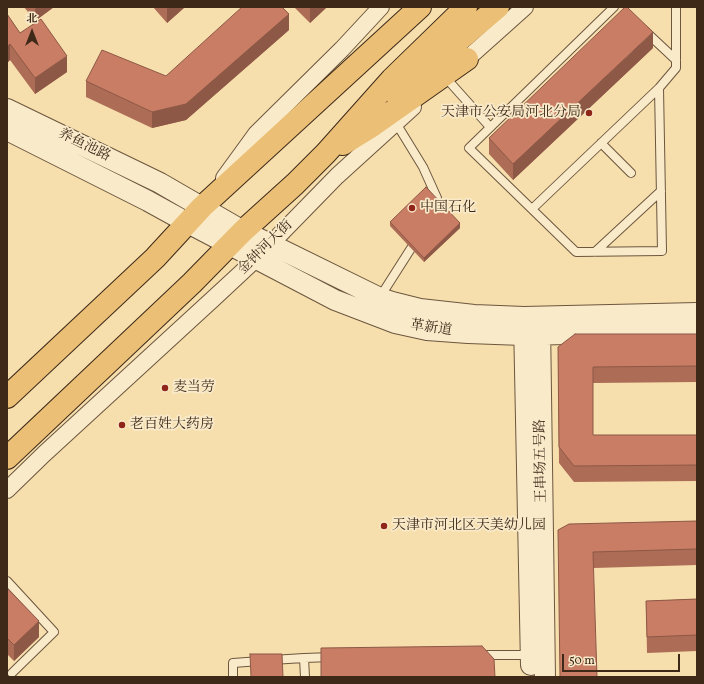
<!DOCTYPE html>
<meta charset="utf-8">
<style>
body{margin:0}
#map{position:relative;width:704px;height:684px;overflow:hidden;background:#f6dfad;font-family:Vollkorn,"Noto Serif SC",serif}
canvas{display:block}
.frame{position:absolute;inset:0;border:8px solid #3e2919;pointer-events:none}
.north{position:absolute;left:12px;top:12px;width:40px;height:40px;-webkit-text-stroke:3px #f9eaca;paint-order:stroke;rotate:0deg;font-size:11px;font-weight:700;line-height:16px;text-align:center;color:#3e2919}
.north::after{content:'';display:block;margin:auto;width:14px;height:18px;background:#3e2919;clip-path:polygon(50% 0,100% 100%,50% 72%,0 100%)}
.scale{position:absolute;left:562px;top:654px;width:118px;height:18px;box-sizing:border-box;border:2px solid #3e2919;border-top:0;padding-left:5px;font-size:12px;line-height:14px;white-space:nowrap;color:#3e2919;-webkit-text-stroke:3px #f9eaca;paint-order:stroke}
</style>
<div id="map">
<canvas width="704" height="684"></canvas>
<div class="frame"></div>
<div class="north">北</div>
<div class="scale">50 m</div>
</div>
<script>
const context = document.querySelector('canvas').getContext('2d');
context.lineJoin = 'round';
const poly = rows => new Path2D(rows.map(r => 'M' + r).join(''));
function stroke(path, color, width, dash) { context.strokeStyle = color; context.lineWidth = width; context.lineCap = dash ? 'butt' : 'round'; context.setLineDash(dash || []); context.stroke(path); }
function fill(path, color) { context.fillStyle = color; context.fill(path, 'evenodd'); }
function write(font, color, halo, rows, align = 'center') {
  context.font = font + ' Vollkorn,"Noto Serif SC",serif'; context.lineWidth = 3.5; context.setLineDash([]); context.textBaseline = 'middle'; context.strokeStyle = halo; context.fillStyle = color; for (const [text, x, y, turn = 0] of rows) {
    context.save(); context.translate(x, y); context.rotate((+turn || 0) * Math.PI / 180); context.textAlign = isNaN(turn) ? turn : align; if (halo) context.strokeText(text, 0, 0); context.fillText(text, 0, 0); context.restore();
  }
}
const service = poly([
 [614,7,469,148,576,252,662,251,659,88,676,68,676,7],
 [645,31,676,60],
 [446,78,490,127],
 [396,123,423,167,437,198,432,207],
 [601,143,631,173],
 [532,209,659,88],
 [595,252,661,191],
 [380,297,417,239],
 [7,581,54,632,12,673],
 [479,655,532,655],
 [272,660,304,658],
 [233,677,233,663,260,661],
 [305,677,304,658,332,657]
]);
const minor = poly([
 [459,66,525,7],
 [224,178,256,134,342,49,381,7],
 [7,490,44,454,214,298,256,259,337,176,413,107]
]);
const tertiary = poly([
 [7,109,160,183,243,231,270,244,380,298,392,302,420,309,474,315,524,317,697,313],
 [7,130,148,201,188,223,335,300,395,323,427,330,468,333,523,335,697,331],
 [524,321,531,665],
 [540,323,545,677]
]);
const primary = poly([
 [396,94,498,7],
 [343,144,369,128,467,59],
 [7,397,155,258,202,207,420,7],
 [7,458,192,283,243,231,295,184,326,153,392,79,466,7]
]);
const wall = poly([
 [24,7,54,7,35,21],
 [153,7,185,7,167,23],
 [294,7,327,7,310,23],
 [7,14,20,33,67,72,35,94,10,60,7,63],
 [289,30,186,120,152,128,86,97,86,81,166,76],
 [653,48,513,180,489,154,489,138],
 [390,222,460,228,424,262,390,226],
 [697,334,697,382,593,383,593,435,697,435,697,481,574,482,559,463,558,347],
 [697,521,697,565,594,568,558,530],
 [7,588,39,637,14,661,7,654],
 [697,599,697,651,647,653,646,601]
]);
const shadedWall = poly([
 [37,7,54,7,35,21,35,9],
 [167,7,185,7,167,23],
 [310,7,327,7,310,23],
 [289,14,289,30,186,120,152,128,152,112],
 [653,32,653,48,513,180,513,164],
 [10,44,10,60,7,63,7,47],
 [67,56,67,72,35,94,35,78],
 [460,223,460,228,424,262,424,258],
 [39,621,39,637,14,661,14,645]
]);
const building = poly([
 [242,7,282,7,289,14,186,104,152,112,86,81,102,50,166,76,242,7],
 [625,7,627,7,653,32,513,164,489,138,625,7],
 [7,14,20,33,41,19,67,56,35,78,10,44,7,47,7,14],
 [426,187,460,223,424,258,390,222,426,187],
 [575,334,697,334,697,366,593,367,593,435,697,435,697,465,574,466,559,447,558,347,575,334],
 [697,521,697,549,593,552,597,677,560,677,558,530,569,524,697,521],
 [7,588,39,621,14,645,7,638,7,588],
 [697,599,697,635,647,637,646,601,697,599],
 [482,646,494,659,495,677,321,677,321,648,482,646],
 [250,654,282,654,283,677,251,677,250,654]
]);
const markers = [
 [589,113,4,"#8f2418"],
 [412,208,4,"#8f2418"],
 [165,388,4,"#8f2418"],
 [122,425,4,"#8f2418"],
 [384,526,4,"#8f2418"]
];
const poiNames = [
 ["天津市公安局河北分局",581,113,"right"],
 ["中国石化",420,208],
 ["麦当劳",173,388],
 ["老百姓大药房",130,425],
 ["天津市河北区天美幼儿园",392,526]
];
const streetNames = [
 ["养鱼池路",84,146,26],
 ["金钟河大街",266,248,-45],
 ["革新道",431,329,8],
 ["王串场五号路",542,461,-91]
];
stroke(service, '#6c563e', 10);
stroke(minor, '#6c563e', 18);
stroke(tertiary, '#6c563e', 22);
stroke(primary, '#3e2919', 24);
stroke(service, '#f9eaca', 8);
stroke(minor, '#f9eaca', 16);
stroke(tertiary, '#f9eaca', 20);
stroke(primary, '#ebc076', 22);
fill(wall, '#ad6c56');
fill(shadedWall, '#8d5846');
fill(building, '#c97d64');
stroke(building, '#8d5846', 1);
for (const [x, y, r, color] of markers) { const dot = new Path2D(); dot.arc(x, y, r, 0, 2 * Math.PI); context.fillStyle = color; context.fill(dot); stroke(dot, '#f9eaca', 1.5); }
write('14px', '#3e2919', '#f9eaca', poiNames, 'left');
write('14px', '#3e2919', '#f9eaca', streetNames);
</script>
